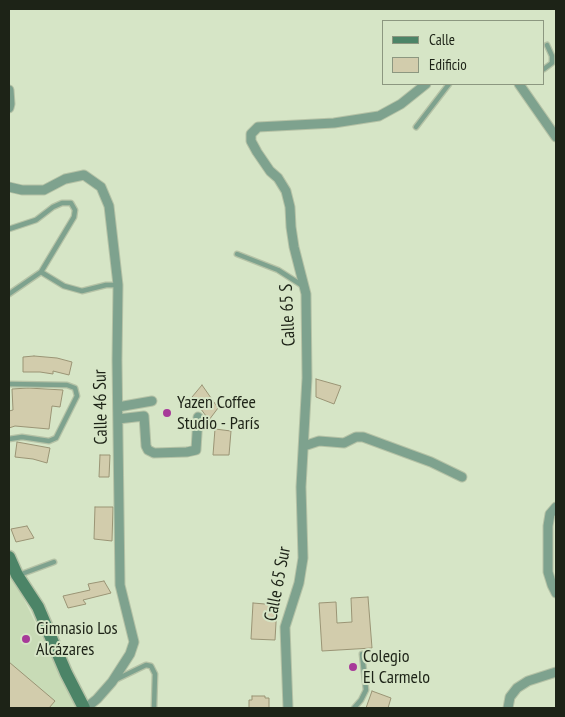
<!DOCTYPE html>
<meta charset="utf-8">
<style>
body{margin:0}
#map{position:relative;width:565px;height:717px;overflow:hidden;background:#d6e5c6;font-family:"PT Sans Narrow",sans-serif}
canvas{display:block}
.frame{position:absolute;inset:0;border:10px solid #1d2317;pointer-events:none}
.legend{position:absolute;left:382px;top:20px;width:162px;height:65px;box-sizing:border-box;background:#d6e5c6;border:1px solid #8c9780;margin:0;padding:6px 9px;list-style:none;font-size:15px;color:#1d2317}
.legend li{display:flex;align-items:center;gap:10px;height:25px}
.legend b{width:25px;border:1px solid #8c9780}
</style>
<div id="map">
<canvas width="565" height="717"></canvas>
<div class="frame"></div>
<ul class="legend">
<li><b style="height:6px;background:#4c8467"></b>Calle</li>
<li><b style="height:14px;background:#d2ccac"></b>Edificio</li>
</ul>
</div>
<script>
const context = document.querySelector('canvas').getContext('2d');
context.lineJoin = 'round';
function fill(path, color) { context.fillStyle = color; context.fill(path, 'evenodd'); }
const poly = rows => new Path2D(rows.map(r => 'M' + r).join(''));
function stroke(path, color, width, dash) { context.strokeStyle = color; context.lineWidth = width; context.lineCap = dash ? 'butt' : 'round'; context.setLineDash(dash || []); context.stroke(path); }
function write(font, color, halo, rows, align = 'center') {
  context.font = font + ' "PT Sans Narrow",sans-serif'; context.lineWidth = 4; context.setLineDash([]); context.textBaseline = 'middle'; context.strokeStyle = halo; context.fillStyle = color; for (const [text, x, y, turn = 0] of rows) {
    context.save(); context.translate(x, y); context.rotate((+turn || 0) * Math.PI / 180); context.textAlign = isNaN(turn) ? turn : align; if (halo) context.strokeText(text, 0, 0); context.fillText(text, 0, 0); context.restore();
  }
}
const built = poly([
 [9,569,77,708,9,708]
]);
const building = poly([
 [34,356,57,358,72,362,69,375,53,371,53,374,40,372,23,372,23,357,34,356],
 [316,379,341,386,334,404,316,397,316,379],
 [202,385,218,408,209,420,192,397,202,385],
 [28,388,63,390,60,407,52,406,49,429,15,426,9,428,9,411,13,410,12,389,28,388],
 [215,429,231,431,229,455,213,455,215,429],
 [17,442,50,448,47,463,33,459,15,457,17,442],
 [100,455,110,455,109,477,99,477,100,455],
 [95,507,113,507,112,541,94,539,95,507],
 [27,526,34,538,16,542,11,529,27,526],
 [104,581,111,593,83,600,86,604,68,608,63,596,90,590,88,584,104,581],
 [368,597,372,648,322,651,319,603,336,602,337,623,352,622,351,598,368,597],
 [253,603,277,605,275,640,251,639,253,603],
 [9,662,55,701,49,708,9,708,9,662],
 [372,691,391,698,388,708,366,708,372,691],
 [252,696,265,696,265,698,269,698,269,708,249,708,249,700,252,700,252,696]
]);
const lane = poly([
 [544,69,552,63,552,56,547,45],
 [416,127,449,84],
 [9,229,36,220,53,207,62,203,71,203,75,210,74,217,41,272,9,294],
 [237,254,278,270,303,286],
 [41,272,64,286,82,291,106,285,117,285],
 [9,384,67,385,75,388,77,396,56,438,49,441,22,437,9,439],
 [19,575,54,562],
 [115,680,146,665,151,666,155,674,154,708],
 [354,708,361,700,366,690,362,654]
]);
const street = poly([
 [519,84,556,137],
 [9,90,10,104,9,108],
 [9,187,22,190,44,190,65,179,84,175,101,187,109,206,118,285,117,360,120,585,134,642,130,654,112,682,97,699,86,708],
 [118,407,152,401],
 [118,419,144,416,146,446,148,450,154,453,187,452,196,450,198,417],
 [304,446,319,441,344,443,356,437,363,437,431,462,462,477],
 [556,507,550,514,548,526,548,572,552,585,556,593],
 [288,708,285,627,299,583,303,558,301,487,307,378,306,294,294,247,291,227,290,207,286,191,278,178,270,171,257,152,251,141,251,134,258,127,334,123,379,116,401,104,426,84],
 [508,708,510,697,517,688,528,681,556,672]
]);
const secondary = poly([
 [9,557,17,575,38,607,66,673,84,708]
]);
const markers = [
 [167,413,5,"#a73a99"],
 [26,639,5,"#a73a99"],
 [353,667,5,"#a73a99"]
];
const streetNames = [
 ["Calle 65 S",288,315,-93],
 ["Calle 46 Sur",101,407,-91],
 ["Calle 65 Sur",278,584,-79]
];
const poiNames = [
 ["Yazen Coffee",177,403],
 ["Studio - París",177,424],
 ["Gimnasio Los",36,629],
 ["Alcázares",36,650],
 ["Colegio",363,657],
 ["El Carmelo",363,678]
];
fill(built, '#c8dbb6');
fill(building, '#d2ccac');
stroke(building, '#9a9475', 1);
stroke(lane, '#b5c2a6', 7);
stroke(street, '#b5c2a6', 11);
stroke(secondary, '#b5c2a6', 15);
stroke(lane, '#7ea28e', 4.5);
stroke(street, '#7ea28e', 9);
stroke(secondary, '#4c8467', 12);
for (const [x, y, r, color] of markers) { const dot = new Path2D(); dot.arc(x, y, r, 0, 2 * Math.PI); context.fillStyle = color; context.fill(dot); stroke(dot, '#d6e5c6', 2); }
write('18px', '#1d2317', '#d6e5c6', streetNames);
write('18px', '#1d2317', '#d6e5c6', poiNames, 'left');
</script>
